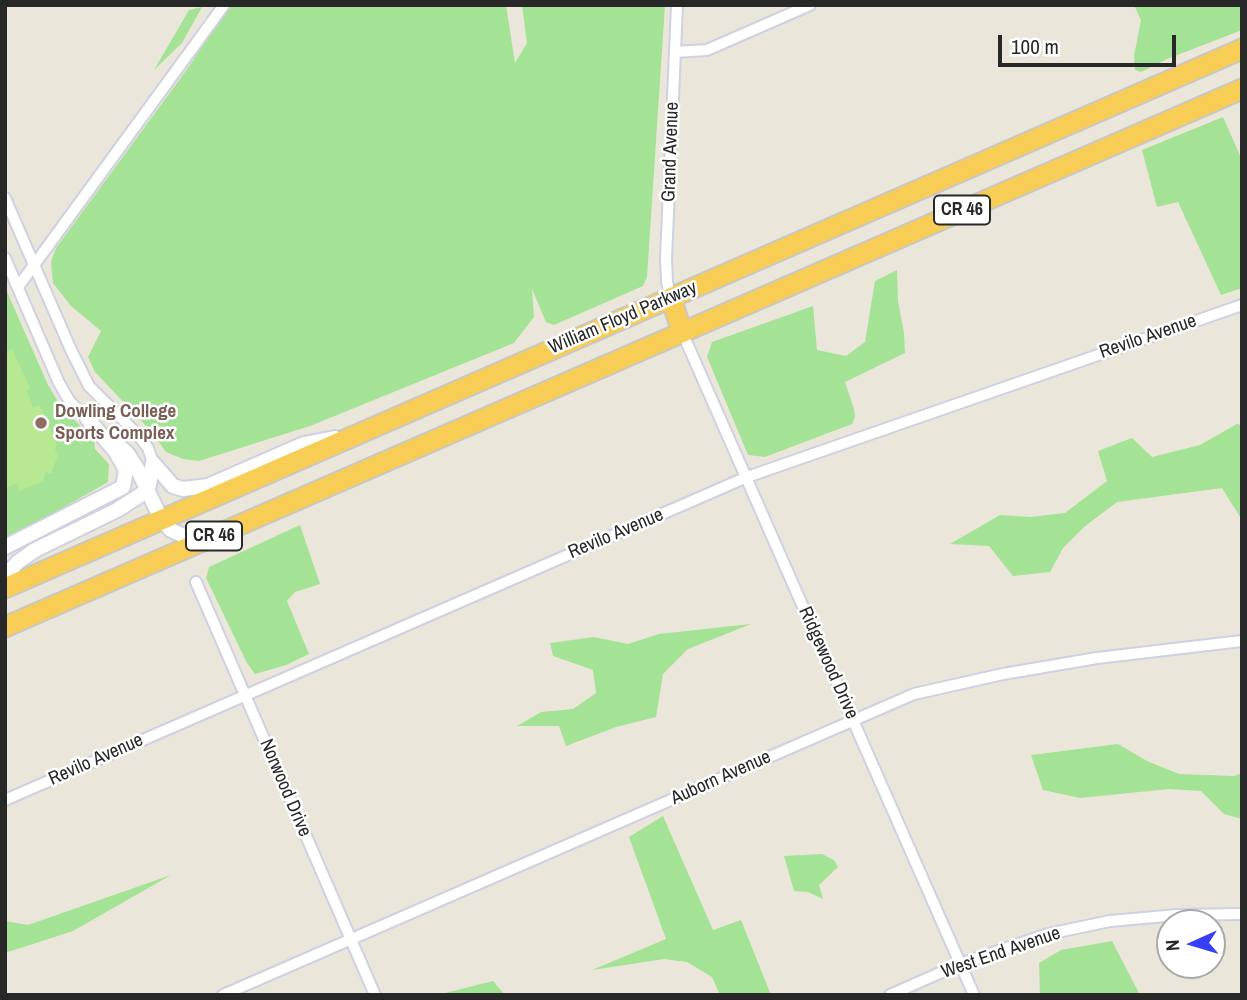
<!DOCTYPE html>
<style>
body{margin:0}
#map{position:relative;width:1247px;height:1000px;overflow:hidden;background:#ebe6da;font-family:"Archivo Narrow",sans-serif}
canvas{display:block}
.frame{position:absolute;inset:0;border:7px solid #282828;pointer-events:none}
.north{position:absolute;left:1156px;top:909px;width:70px;height:70px;box-sizing:border-box;background:#fff;border:2px solid #a9a9a9;border-radius:50%;rotate:266deg;font-size:19px;font-weight:700;line-height:28px;text-align:center;color:#282828}
.north::after{content:'';display:block;margin:auto;width:24px;height:32px;background:#383ff9;clip-path:polygon(50% 0,100% 100%,50% 72%,0 100%)}
.scale{position:absolute;left:998px;top:35px;width:178px;height:32px;box-sizing:border-box;border:4px solid #282828;border-top:0;padding-left:9px;font-size:21px;line-height:24px;white-space:nowrap;color:#282828;-webkit-text-stroke:5px #fff;paint-order:stroke}
</style>
<div id="map">
<canvas width="1247" height="1000"></canvas>
<div class="frame"></div>
<div class="north">N</div>
<div class="scale">100 m</div>
</div>
<script>
const context = document.querySelector('canvas').getContext('2d');
context.lineJoin = 'round';
function fill(path, color) { context.fillStyle = color; context.fill(path, 'evenodd'); }
const poly = rows => new Path2D(rows.map(r => 'M' + r).join(''));
function stroke(path, color, width, dash) { context.strokeStyle = color; context.lineWidth = width; context.lineCap = dash ? 'butt' : 'round'; context.setLineDash(dash || []); context.stroke(path); }
function write(font, color, halo, rows, align = 'center') {
  context.font = font + ' "Archivo Narrow",sans-serif'; context.lineWidth = 5; context.setLineDash([]); context.textBaseline = 'middle'; context.strokeStyle = halo; context.fillStyle = color; for (const [text, x, y, turn = 0] of rows) {
    context.save(); context.translate(x, y); context.rotate((+turn || 0) * Math.PI / 180); context.textAlign = isNaN(turn) ? turn : align; if (halo) context.strokeText(text, 0, 0); context.fillText(text, 0, 0); context.restore();
  }
}
const green = poly([
 [229,5,506,5,515,63,527,43,522,5,665,5,647,277,643,286,554,325,546,322,532,289,534,317,514,343,310,426,199,461,183,459,166,452,152,432,95,372,88,357,101,331,71,306,53,283,51,262,56,248,188,68],
 [1134,5,1242,5,1242,30,1167,59,1141,72,1135,70,1134,56,1141,20],
 [202,7,182,43,154,70,189,10],
 [1223,117,1242,160,1242,288,1221,295,1178,202,1157,207,1142,150],
 [897,270,898,301,904,333,905,353,845,382,854,409,855,417,852,424,765,457,748,455,707,357,712,342,813,306,817,350,846,356,865,342,875,281],
 [5,287,48,385,60,405,94,440,95,449,109,464,108,482,5,541],
 [1237,424,1242,425,1242,520,1222,488,1117,502,1084,527,1063,548,1050,572,1013,576,989,546,950,544,1000,515,1030,517,1065,513,1107,481,1098,451,1132,438,1152,457,1200,445],
 [300,525,320,584,295,592,287,601,309,654,286,665,255,674,247,663,206,578,209,567],
 [751,624,688,649,663,674,656,717,616,727,566,746,559,726,517,726,541,712,573,709,596,693,593,670,553,656,550,643,594,637,628,644,659,634],
 [1118,744,1147,761,1179,774,1234,776,1242,773,1242,819,1224,814,1201,791,1169,789,1080,798,1043,790,1031,755],
 [663,816,713,930,741,920,771,995,720,995,712,977,687,962,664,959,592,970,666,939,629,837],
 [822,854,834,860,838,867,819,885,823,899,808,892,794,891,784,856],
 [171,875,73,931,5,953,5,921,28,925],
 [1112,941,1140,995,1040,995,1039,963,1061,950],
 [493,981,505,995,437,995]
]);
const pitch = poly([
 [12,349,30,388,27,391,33,407,40,405,57,444,55,450,58,455,51,474,46,472,43,481,20,491,17,483,5,488,5,352]
]);
const minor = poly([
 [675,52,707,50,810,5],
 [5,198,71,350,89,386,138,435,148,448,153,463],
 [5,258,59,383,70,402,87,418],
 [18,287,224,5],
 [671,298,667,282,666,259,677,5],
 [682,332,974,995],
 [196,582,375,995],
 [5,800,747,477,1242,305],
 [223,995,914,694,1003,674,1097,658,1242,641],
 [890,995,960,964,1048,934,1110,921,1177,915,1242,914]
]);
const tertiary = poly([
 [120,447,127,453,138,470,161,519,171,530,184,536,208,536],
 [153,463,173,486,183,489,208,486,304,444,335,438],
 [5,547,123,487,126,470,116,452,87,418],
 [5,576,18,562,35,550,117,510,142,494,149,485,153,463]
]);
const trunk = poly([
 [671,298,682,332],
 [5,588,1242,49],
 [5,627,1242,89]
]);
const markers = [
 [41,423,7,"#8d6e63"]
];
const shields = [
 [962,210,56],
 [214,536,56]
];
const shieldNames = [
 ["CR 46",962,210],
 ["CR 46",214,536]
];
const streetNames = [
 ["Grand Avenue",671,152,-88],
 ["William Floyd Parkway",623,318,-23],
 ["Revilo Avenue",1148,337,-19],
 ["Revilo Avenue",616,534,-23],
 ["Ridgewood Drive",828,663,66],
 ["Revilo Avenue",96,760,-24],
 ["Auborn Avenue",721,778,-24],
 ["Norwood Drive",285,788,67],
 ["West End Avenue",1001,953,-19]
];
const educationNames = [
 ["Dowling College",55,412],
 ["Sports Complex",55,434]
];
fill(green, '#a4e295');
fill(pitch, '#b6e991');
stroke(minor, '#cfd0e1', 14);
stroke(tertiary, '#cfd0e1', 18);
stroke(trunk, '#c7c7c7', 23);
stroke(minor, '#fff', 10);
stroke(tertiary, '#fff', 14);
stroke(trunk, '#f7cd56', 19);
for (const [x, y, r, color] of markers) { const dot = new Path2D(); dot.arc(x, y, r, 0, 2 * Math.PI); context.fillStyle = color; context.fill(dot); stroke(dot, '#fff', 2.5); }
for (const [x, y, w] of shields) { const box = new Path2D(); box.roundRect(x - w / 2, y - 14.5, w, 29, 5); context.fillStyle = '#fff'; context.fill(box); stroke(box, '#282828', 2); }
write('bold 18px', '#282828', null, shieldNames);
write('19px', '#282828', '#fff', streetNames);
write('bold 19px', '#785e54', '#fff', educationNames, 'left');
</script>
